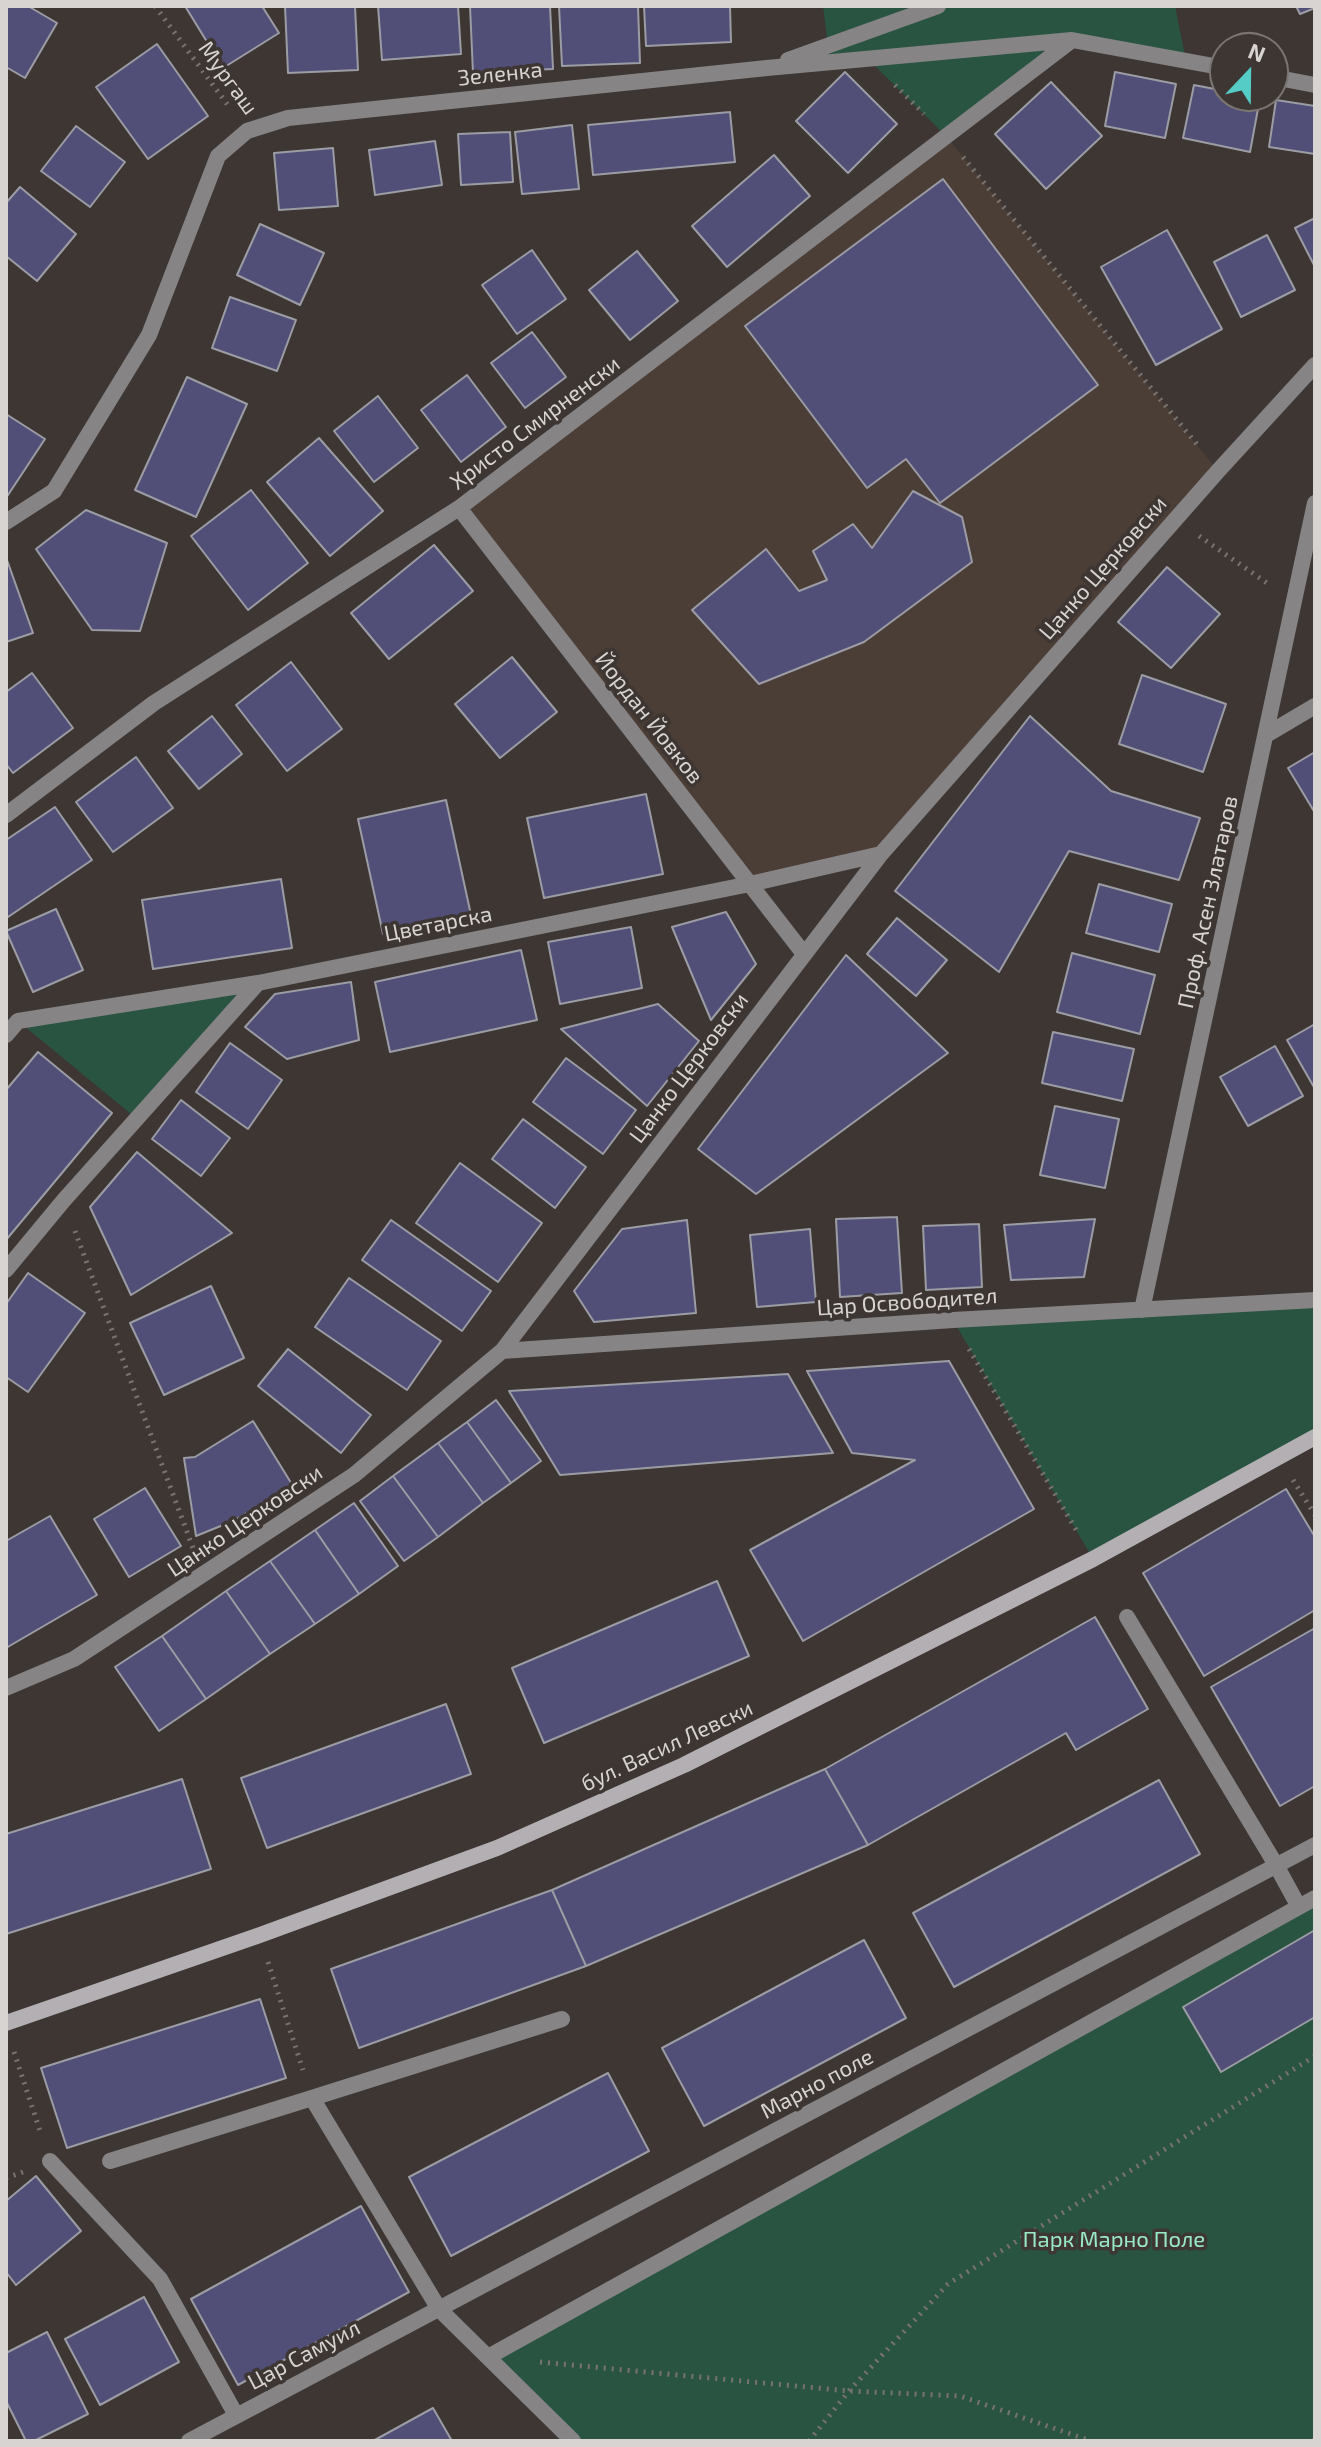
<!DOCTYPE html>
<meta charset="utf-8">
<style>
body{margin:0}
#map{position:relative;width:1321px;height:2447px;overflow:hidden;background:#3d3633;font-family:"Exo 2",sans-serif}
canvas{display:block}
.frame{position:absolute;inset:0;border:8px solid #d8d4d1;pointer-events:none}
.north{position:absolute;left:1209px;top:32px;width:80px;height:80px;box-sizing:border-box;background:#3d3633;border:2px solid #7b7572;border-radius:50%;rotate:22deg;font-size:22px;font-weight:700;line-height:32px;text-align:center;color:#d8d4d1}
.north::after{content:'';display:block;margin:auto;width:28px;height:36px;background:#55cdc6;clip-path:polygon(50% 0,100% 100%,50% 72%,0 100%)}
</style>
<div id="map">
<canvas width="1321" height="2447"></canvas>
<div class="frame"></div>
<div class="north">N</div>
</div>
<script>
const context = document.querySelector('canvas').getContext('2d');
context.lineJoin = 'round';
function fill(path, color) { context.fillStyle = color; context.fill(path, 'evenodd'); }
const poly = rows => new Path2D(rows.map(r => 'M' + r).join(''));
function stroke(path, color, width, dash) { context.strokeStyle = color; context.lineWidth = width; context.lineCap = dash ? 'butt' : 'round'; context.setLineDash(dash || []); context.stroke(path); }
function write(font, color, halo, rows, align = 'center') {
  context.font = font + ' "Exo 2",sans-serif'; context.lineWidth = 7; context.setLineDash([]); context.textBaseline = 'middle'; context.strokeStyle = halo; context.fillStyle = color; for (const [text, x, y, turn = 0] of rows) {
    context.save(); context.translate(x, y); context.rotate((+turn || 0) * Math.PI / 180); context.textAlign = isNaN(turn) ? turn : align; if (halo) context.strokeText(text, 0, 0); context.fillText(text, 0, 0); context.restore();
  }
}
const built = poly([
 [946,136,1218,471,881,854,750,884,459,508]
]);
const green = poly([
 [823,6,1175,6,1186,61,1072,40,946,136,868,59,767,68,828,46],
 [258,983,137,1119,18,1021],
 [1315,1300,1315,1437,1093,1559,953,1320],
 [1315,1898,1315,2441,573,2441,488,2357]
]);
const building = poly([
 [6,6,28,6,57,23,25,78,6,67,6,6],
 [185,6,262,6,279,33,223,68,185,6],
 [285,6,355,6,358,70,288,73,285,6],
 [378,6,458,6,461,54,382,60,378,6],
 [470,6,550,6,553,69,473,73,470,6],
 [559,6,638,6,640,63,562,66,559,6],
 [644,6,730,6,731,42,646,46,644,6],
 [1296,6,1315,6,1315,8,1300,14,1296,6],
 [157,44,208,116,148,159,96,87,157,44],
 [845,72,897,124,848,173,796,121,845,72],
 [1115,72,1176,84,1165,138,1105,126,1115,72],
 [1051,82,1102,136,1046,189,995,134,1051,82],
 [1194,85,1225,91,1225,96,1260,98,1250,152,1183,138,1194,85],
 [1276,100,1315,106,1315,154,1269,147,1276,100],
 [730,112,735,162,593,175,588,125,730,112],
 [572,125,579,189,522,194,515,132,572,125],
 [76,126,125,162,90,207,41,171,76,126],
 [510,132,513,182,461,185,458,134,510,132],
 [435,141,442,185,375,195,369,150,435,141],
 [333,148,338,206,279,210,274,153,333,148],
 [774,155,810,196,727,267,692,226,774,155],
 [943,179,1098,385,940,503,906,459,867,488,745,326,943,179],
 [20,187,76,234,37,281,6,256,6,203,20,187],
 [1315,218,1315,267,1295,228,1315,218],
 [260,224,324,253,300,305,237,275,260,224],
 [1167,230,1222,329,1156,365,1101,267,1167,230],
 [1267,235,1295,290,1241,317,1214,262,1267,235],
 [532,250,566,299,517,334,482,285,532,250],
 [637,251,678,301,630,340,589,290,637,251],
 [230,297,296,320,277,371,212,348,230,297],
 [532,332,566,377,525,408,491,363,532,332],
 [467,375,506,427,461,462,421,410,467,375],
 [187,377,247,404,196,517,135,490,187,377],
 [378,396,418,448,374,482,334,431,378,396],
 [6,414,45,439,6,498,6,414],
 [319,438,383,511,330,556,267,482,319,438],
 [251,490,308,563,248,610,191,536,251,490],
 [913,491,962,517,972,562,864,642,759,684,692,610,766,549,799,591,827,580,813,551,853,524,872,548,913,491],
 [86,510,167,543,140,631,92,630,36,549,86,510],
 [434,545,473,591,389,659,351,613,434,545],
 [7,560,33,633,6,642,6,561,7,560],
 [1167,567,1220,614,1171,668,1118,622,1167,567],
 [512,657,557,712,500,758,455,704,512,657],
 [291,662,342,729,287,771,236,705,291,662],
 [32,673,73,728,13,773,6,764,6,692,32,673],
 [1142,675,1226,704,1203,772,1119,744,1142,675],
 [212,716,242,754,199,789,168,751,212,716],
 [1030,716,1111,791,1200,818,1179,880,1069,851,999,972,895,891,1030,716],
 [1315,752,1315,813,1288,768,1315,752],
 [136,757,173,808,113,852,76,802,136,757],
 [646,794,663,874,544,898,527,818,646,794],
 [446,800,471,915,383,934,358,819,446,800],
 [55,807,92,860,8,917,6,914,6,840,55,807],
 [281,879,292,948,153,969,142,900,281,879],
 [1099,884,1172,904,1159,952,1086,933,1099,884],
 [56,909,83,970,33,992,6,931,56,909],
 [726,912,756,964,711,1020,672,927,726,912],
 [897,918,947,960,916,996,867,954,897,918],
 [631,927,642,988,560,1004,548,942,631,927],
 [521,950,537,1020,390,1052,375,982,521,950],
 [1072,953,1155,975,1140,1034,1057,1012,1072,953],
 [846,955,948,1053,756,1194,698,1149,846,955],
 [351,982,359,1040,287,1059,245,1027,275,994,351,982],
 [658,1004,699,1041,647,1106,561,1029,658,1004],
 [1315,1024,1315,1089,1287,1040,1315,1024],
 [1053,1032,1134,1049,1122,1101,1042,1083,1053,1032],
 [230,1043,282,1080,248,1129,196,1092,230,1043],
 [1275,1046,1303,1096,1248,1126,1220,1077,1275,1046],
 [38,1052,112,1113,6,1240,6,1090,38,1052],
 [566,1058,636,1110,603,1154,533,1102,566,1058],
 [181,1100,230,1138,201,1176,152,1139,181,1100],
 [1055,1106,1119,1119,1105,1188,1040,1175,1055,1106],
 [523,1119,586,1167,555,1208,492,1159,523,1119],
 [137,1152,232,1233,131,1295,90,1207,137,1152],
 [460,1163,542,1223,498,1282,416,1223,460,1163],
 [897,1217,902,1293,840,1297,836,1219,897,1217],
 [1095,1219,1084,1277,1011,1280,1004,1225,1095,1219],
 [391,1220,491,1291,462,1331,362,1260,391,1220],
 [687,1220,696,1313,594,1322,574,1291,622,1229,687,1220],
 [979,1224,982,1287,926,1290,923,1226,979,1224],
 [810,1229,816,1302,757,1307,750,1235,810,1229],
 [28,1273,85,1313,28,1392,6,1377,6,1304,28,1273],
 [349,1278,441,1341,407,1390,315,1327,349,1278],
 [211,1286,244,1358,164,1395,130,1323,211,1286],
 [288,1349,371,1415,341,1453,258,1386,288,1349],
 [949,1361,1034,1509,803,1641,750,1550,915,1460,852,1453,807,1371,949,1361],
 [788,1374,833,1453,560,1475,509,1391,788,1374],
 [496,1400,541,1461,511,1483,467,1422,496,1400],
 [253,1421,293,1486,233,1521,196,1536,184,1458,195,1457,253,1421],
 [467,1422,511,1483,483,1503,438,1443,467,1422],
 [438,1443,483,1503,438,1537,393,1476,438,1443],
 [393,1476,438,1537,404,1561,360,1501,393,1476],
 [145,1488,181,1546,129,1577,94,1519,145,1488],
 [1286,1489,1315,1537,1315,1610,1204,1676,1143,1573,1286,1489],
 [354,1503,398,1566,359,1594,315,1530,354,1503],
 [50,1516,97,1595,6,1648,6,1541,50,1516],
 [315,1530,359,1594,315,1624,270,1561,315,1530],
 [270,1561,315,1624,270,1654,226,1591,270,1561],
 [717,1581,749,1656,544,1743,512,1668,717,1581],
 [226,1591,270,1654,206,1699,162,1636,226,1591],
 [1095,1617,1148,1709,1076,1750,1066,1733,868,1845,825,1769,1095,1617],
 [1315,1628,1315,1786,1280,1806,1211,1687,1315,1628],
 [162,1636,206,1699,159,1731,115,1667,162,1636],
 [446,1704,471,1774,267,1848,241,1778,446,1704],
 [825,1769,868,1845,586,1966,552,1890,825,1769],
 [182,1779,211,1869,6,1934,6,1834,182,1779],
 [1159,1780,1200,1854,954,1987,913,1913,1159,1780],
 [552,1890,586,1966,359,2048,331,1969,552,1890],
 [1315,1930,1315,2017,1221,2072,1183,2007,1315,1930],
 [864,1940,906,2018,704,2126,662,2048,864,1940],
 [260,1999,286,2078,67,2148,41,2068,260,1999],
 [608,2073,649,2151,451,2256,409,2177,608,2073],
 [36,2176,81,2231,16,2285,6,2272,6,2201,36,2176],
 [361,2206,409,2292,238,2385,191,2299,361,2206],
 [144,2297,179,2362,100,2405,65,2339,144,2297],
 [47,2332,88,2414,34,2441,26,2441,6,2401,6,2353,47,2332],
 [433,2408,452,2441,373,2441,433,2408]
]);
const path = poly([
 [155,6,230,108],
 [895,85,924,114],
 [963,157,1199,447],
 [1199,536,1267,583],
 [75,1231,193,1548],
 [969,1349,1078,1533],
 [1293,1480,1315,1515],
 [268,1962,303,2070],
 [14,2052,41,2134],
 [6,2178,23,2172],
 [540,2362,849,2391,960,2396,1091,2441],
 [809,2441,849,2391,948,2284,1315,2056],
 [1314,2441,1315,2438]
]);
const lane = poly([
 [1127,1617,1276,1865],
 [312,2098,562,2019],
 [50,2161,160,2279,236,2415],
 [110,2161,312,2098,439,2309]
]);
const street = poly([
 [788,60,938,6],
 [1273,77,1315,85],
 [459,508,804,954],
 [6,522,54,491,149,335,218,156,247,131,288,118,767,68,1072,40,1225,68],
 [1266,735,1315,706],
 [6,815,154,703,459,508,1071,41],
 [6,1035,18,1021,258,983,750,884,881,854],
 [6,1270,64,1200,258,983],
 [1142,1310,1315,503],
 [502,1351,953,1320,1315,1300],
 [6,1688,74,1659,354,1475,502,1351,881,854,1218,471,1315,365],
 [1276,1865,1299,1907],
 [439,2309,573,2441],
 [488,2357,1315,1898],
 [189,2441,1315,1845]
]);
const secondary = poly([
 [6,2023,260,1935,497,1848,684,1765,1093,1559,1315,1437]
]);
const streetNames = [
 ["Зеленка",500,74,-6],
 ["Мургаш",228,78,54],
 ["Христо Смирненски",535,423,-37],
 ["Цанко Церковски",1103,568,-49],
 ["Йордан Йовков",649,718,52],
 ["Проф. Асен Златаров",1208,902,-78],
 ["Цветарска",438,924,-11],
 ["Цанко Церковски",689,1068,-53],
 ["Цар Освободител",907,1302,-4],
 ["Цанко Церковски",245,1521,-34],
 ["бул. Васил Левски",667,1746,-25],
 ["Марно поле",817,2084,-28],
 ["Цар Самуил",304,2355,-28]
];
const parkNames = [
 ["Парк Марно Поле",1114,2240]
];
fill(built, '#4b3e37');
fill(green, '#295442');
fill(building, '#514f77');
stroke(building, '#9c9ca4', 2);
stroke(path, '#797370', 5, [2, 6]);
stroke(lane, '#878486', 16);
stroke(street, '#878486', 16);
stroke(secondary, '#b4afb2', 16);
write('22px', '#d8d4d1', '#3d3633', streetNames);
write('22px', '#98e9c5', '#3d3633', parkNames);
</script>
